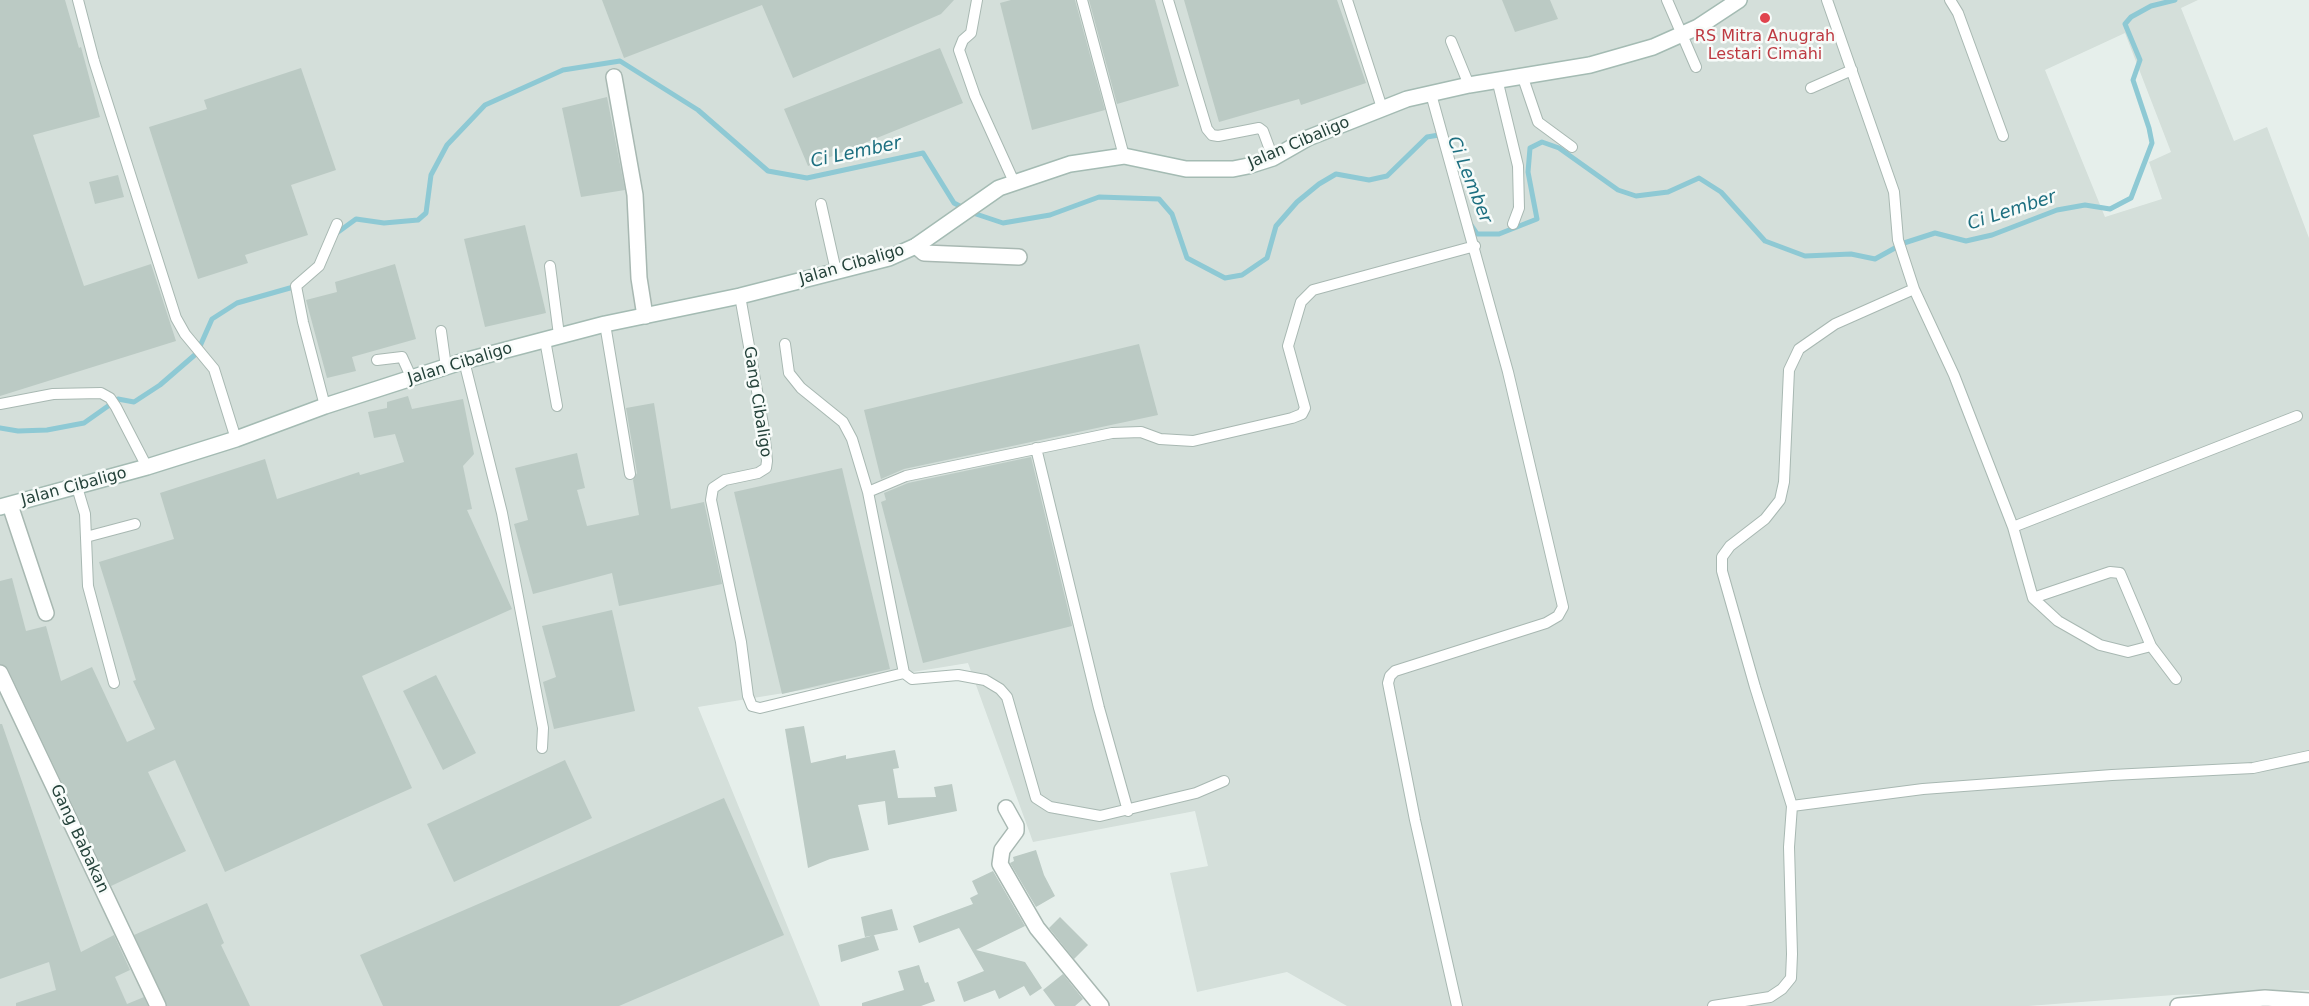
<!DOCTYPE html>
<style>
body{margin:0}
canvas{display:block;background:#e6efeb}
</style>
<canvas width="2309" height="1006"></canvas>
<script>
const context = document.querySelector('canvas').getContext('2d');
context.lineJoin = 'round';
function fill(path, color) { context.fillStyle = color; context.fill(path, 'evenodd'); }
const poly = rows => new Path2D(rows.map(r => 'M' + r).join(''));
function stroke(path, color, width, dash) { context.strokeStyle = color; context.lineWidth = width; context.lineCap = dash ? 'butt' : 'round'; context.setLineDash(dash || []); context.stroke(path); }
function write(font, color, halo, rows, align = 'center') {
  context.font = font + ' "DejaVu Sans",sans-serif'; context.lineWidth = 5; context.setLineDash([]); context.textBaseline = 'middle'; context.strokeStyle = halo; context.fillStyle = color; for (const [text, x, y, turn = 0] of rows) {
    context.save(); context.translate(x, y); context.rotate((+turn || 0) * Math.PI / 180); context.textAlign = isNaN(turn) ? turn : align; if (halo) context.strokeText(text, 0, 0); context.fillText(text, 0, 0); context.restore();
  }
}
const built = poly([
 [0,0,2198,0,2181,8,2234,141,2267,127,2309,238,2309,990,2174,995,2028,1006,1347,1006,1287,972,1197,992,1170,873,1208,866,1195,811,1033,842,968,663,698,707,820,1006,0,1006],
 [2125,33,2171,152,2149,162,2162,199,2105,217,2045,70]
]);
const stream = poly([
 [1471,225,1477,234,1499,234,1537,219,1528,172,1530,148,1542,142,1559,148,1618,190,1636,196,1668,192,1699,178,1721,192,1765,241,1805,256,1851,254,1875,259,1904,243,1935,233,1966,241,1992,235,2057,210,2085,205,2110,209,2131,198,2152,143,2149,128,2133,80,2140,60,2125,24,2131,17,2151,6,2175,0],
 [334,235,356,219,384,223,418,220,426,213,431,175,447,145,485,105,563,70,620,61,698,110,768,171,807,178,923,153,954,203,973,213,1003,223,1050,215,1099,197,1159,199,1172,214,1187,258,1225,278,1242,275,1267,258,1276,226,1297,202,1319,184,1336,174,1369,180,1387,176,1427,137,1439,135,1440,139],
 [0,428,18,431,47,430,84,423,118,399,134,402,160,385,197,353,212,319,237,303,297,286]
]);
const building = poly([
 [0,0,65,0,79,48,81,47,100,117,33,135,84,286,151,264,176,341,0,396],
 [602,0,954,0,941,14,793,78,762,5,624,58],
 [1011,0,1075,0,1105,110,1032,130,1000,3],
 [1089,0,1155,0,1179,86,1117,104],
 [1184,0,1337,0,1366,83,1301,105,1299,99,1219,122],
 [1502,0,1550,0,1558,19,1515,32],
 [940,48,963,103,808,166,784,109],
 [301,68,336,170,291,185,308,235,245,255,248,263,198,279,149,127,207,109,204,100],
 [607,97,625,190,581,197,562,108],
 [118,175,124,197,95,204,89,182],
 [525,225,546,313,485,327,464,239],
 [395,264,416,339,352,357,356,371,327,378,306,300,337,292,335,282],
 [1139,344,1158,415,904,469,881,479,864,410],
 [408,396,412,409,463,399,474,454,463,466,472,509,467,510,512,609,362,676,412,788,225,872,175,760,148,772,186,851,111,886,8,669,0,664,0,581,12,578,26,631,46,626,61,681,92,667,127,742,155,729,133,681,136,680,99,562,174,539,160,493,265,459,277,499,359,472,360,475,404,462,395,434,374,438,368,412,387,408,387,402],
 [654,403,671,509,704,502,722,584,619,606,612,573,533,594,514,524,528,520,515,468,577,453,585,488,577,490,587,526,639,515,633,480,637,473,626,408],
 [1031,457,1072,626,923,663,881,502,886,500,884,493,908,483],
 [842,468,890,669,782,694,734,492],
 [612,610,635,711,554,729,543,682,556,677,542,626],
 [436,675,476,753,443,770,403,691],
 [0,724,2,724,81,952,114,935,130,970,115,977,127,1004,144,997,148,1006,16,1006,16,1003,56,990,49,962,0,979],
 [804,726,811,763,846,755,846,759,895,750,899,768,893,769,898,798,936,797,934,787,952,784,957,811,888,825,885,801,858,805,869,850,830,859,808,868,785,729],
 [565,760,592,818,454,882,427,824],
 [724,798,784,935,619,1006,383,1006,360,955],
 [1036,850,1044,875,1055,896,1036,907,1010,863,1014,861,1013,857],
 [993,871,1025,926,976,950,1025,962,1042,988,1030,996,1024,986,999,999,995,990,964,1002,957,982,984,971,959,928,919,943,913,926,973,904,970,898,978,894,972,881],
 [207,903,224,943,221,945,250,1006,167,1006,134,935],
 [892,909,898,930,865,937,861,917],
 [1060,917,1088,945,1074,959,1049,928],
 [874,935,879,950,841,962,838,945],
 [919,965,925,983,928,982,935,1001,921,1006,862,1006,862,1003,904,990,898,971],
 [1063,974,1083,999,1075,1006,1055,1006,1043,990]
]);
const lane = poly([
 [78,0,94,61,176,318,185,334,214,369,236,439],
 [977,0,971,33,963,40,959,50,975,96,1014,182],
 [1082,0,1124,156],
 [1168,0,1207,129,1212,135,1218,136,1259,128,1263,131,1273,158],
 [1347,0,1382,108],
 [1667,0,1696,67],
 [1827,0,1894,192,1898,240,1914,289,1954,375,2013,527,2033,598,2058,621,2100,645,2128,652,2151,646,2176,679],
 [1950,0,1958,13,2003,136],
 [1451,41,1469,85],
 [1522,75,1538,122,1572,147],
 [1497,79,1518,166,1519,208,1513,224],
 [1811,88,1852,70],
 [1431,94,1508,372,1563,607,1558,616,1546,623,1395,671,1390,676,1388,683,1415,820,1457,1006],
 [821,204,836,271],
 [550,266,559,335],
 [740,296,764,430,767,461,766,468,758,473,725,480,713,488,711,500,741,642,748,696,752,706,760,708,904,673],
 [605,324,630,474],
 [441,331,446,367],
 [545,340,557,406],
 [785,344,789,373,801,388,843,422,852,439,868,492,904,673,912,679,958,675,985,680,1000,689,1007,697,1036,798,1050,807,1100,816,1196,793,1224,781],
 [377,360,402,357,412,379],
 [464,361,502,513,543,728,542,748],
 [0,404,53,394,101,393,110,398,116,407,147,467],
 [325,406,303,322,296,286,319,266,337,224],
 [1036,448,1099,708,1128,811],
 [77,487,85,514,88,586,114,683],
 [868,492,906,476,1112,433,1141,432,1160,439,1193,441,1292,418,1302,414,1305,408,1288,346,1301,302,1313,290,1475,246],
 [2013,527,2297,416],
 [86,537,135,524],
 [2033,598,2110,572,2120,573,2151,646],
 [1792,806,1923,789,2112,775,2253,768,2309,756],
 [1713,1006,1770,997,1782,989,1791,978,1792,954,1789,847,1792,806,1755,687,1722,571,1722,557,1730,546,1765,519,1780,500,1784,482,1789,370,1799,349,1835,324,1914,289]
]);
const street = poly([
 [614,77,635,195,639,278,645,316],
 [916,246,924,253,1019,257],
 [10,505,46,613],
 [0,673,158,1006],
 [1006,808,1016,826,1016,831,1002,850,1000,864,1037,928,1101,1006],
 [2178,1006,2265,998,2309,1001]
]);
const secondary = poly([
 [0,507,147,467,236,439,325,406,464,361,605,324,740,296,889,258,916,246,999,188,1070,164,1124,156,1186,169,1233,169,1248,166,1273,158,1308,138,1407,99,1469,85,1590,65,1653,47,1698,27,1739,0]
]);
const markers = [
 [1765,18,6,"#e0444e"]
];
const healthNames = [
 ["RS Mitra Anugrah",1765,37],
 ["Lestari Cimahi",1765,55]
];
const streetNames = [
 ["Jalan Cibaligo",1299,143,-23],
 ["Jalan Cibaligo",852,265,-16],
 ["Jalan Cibaligo",460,364,-17],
 ["Gang Cibaligo",757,402,81],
 ["Jalan Cibaligo",74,487,-15],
 ["Gang Babakan",79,839,65]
];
const waterNames = [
 ["Ci Lember",856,153,-12],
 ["Ci Lember",1469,180,68],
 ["Ci Lember",2012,211,-18]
];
fill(built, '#d4dfda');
stroke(stream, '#8ec9d4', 5);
fill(building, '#bbcac4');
stroke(lane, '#a8b8b2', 12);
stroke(street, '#a8b8b2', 18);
stroke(secondary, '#a4bbb3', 18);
stroke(lane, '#fff', 10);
stroke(street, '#fff', 15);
stroke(secondary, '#fff', 15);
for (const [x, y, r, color] of markers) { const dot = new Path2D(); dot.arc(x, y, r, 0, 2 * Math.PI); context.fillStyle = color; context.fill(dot); stroke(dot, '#f7fbf9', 2); }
write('16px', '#be3a42', '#f7fbf9', healthNames);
write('16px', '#24423a', '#f7fbf9', streetNames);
write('italic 18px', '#1c6f80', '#f7fbf9', waterNames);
</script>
